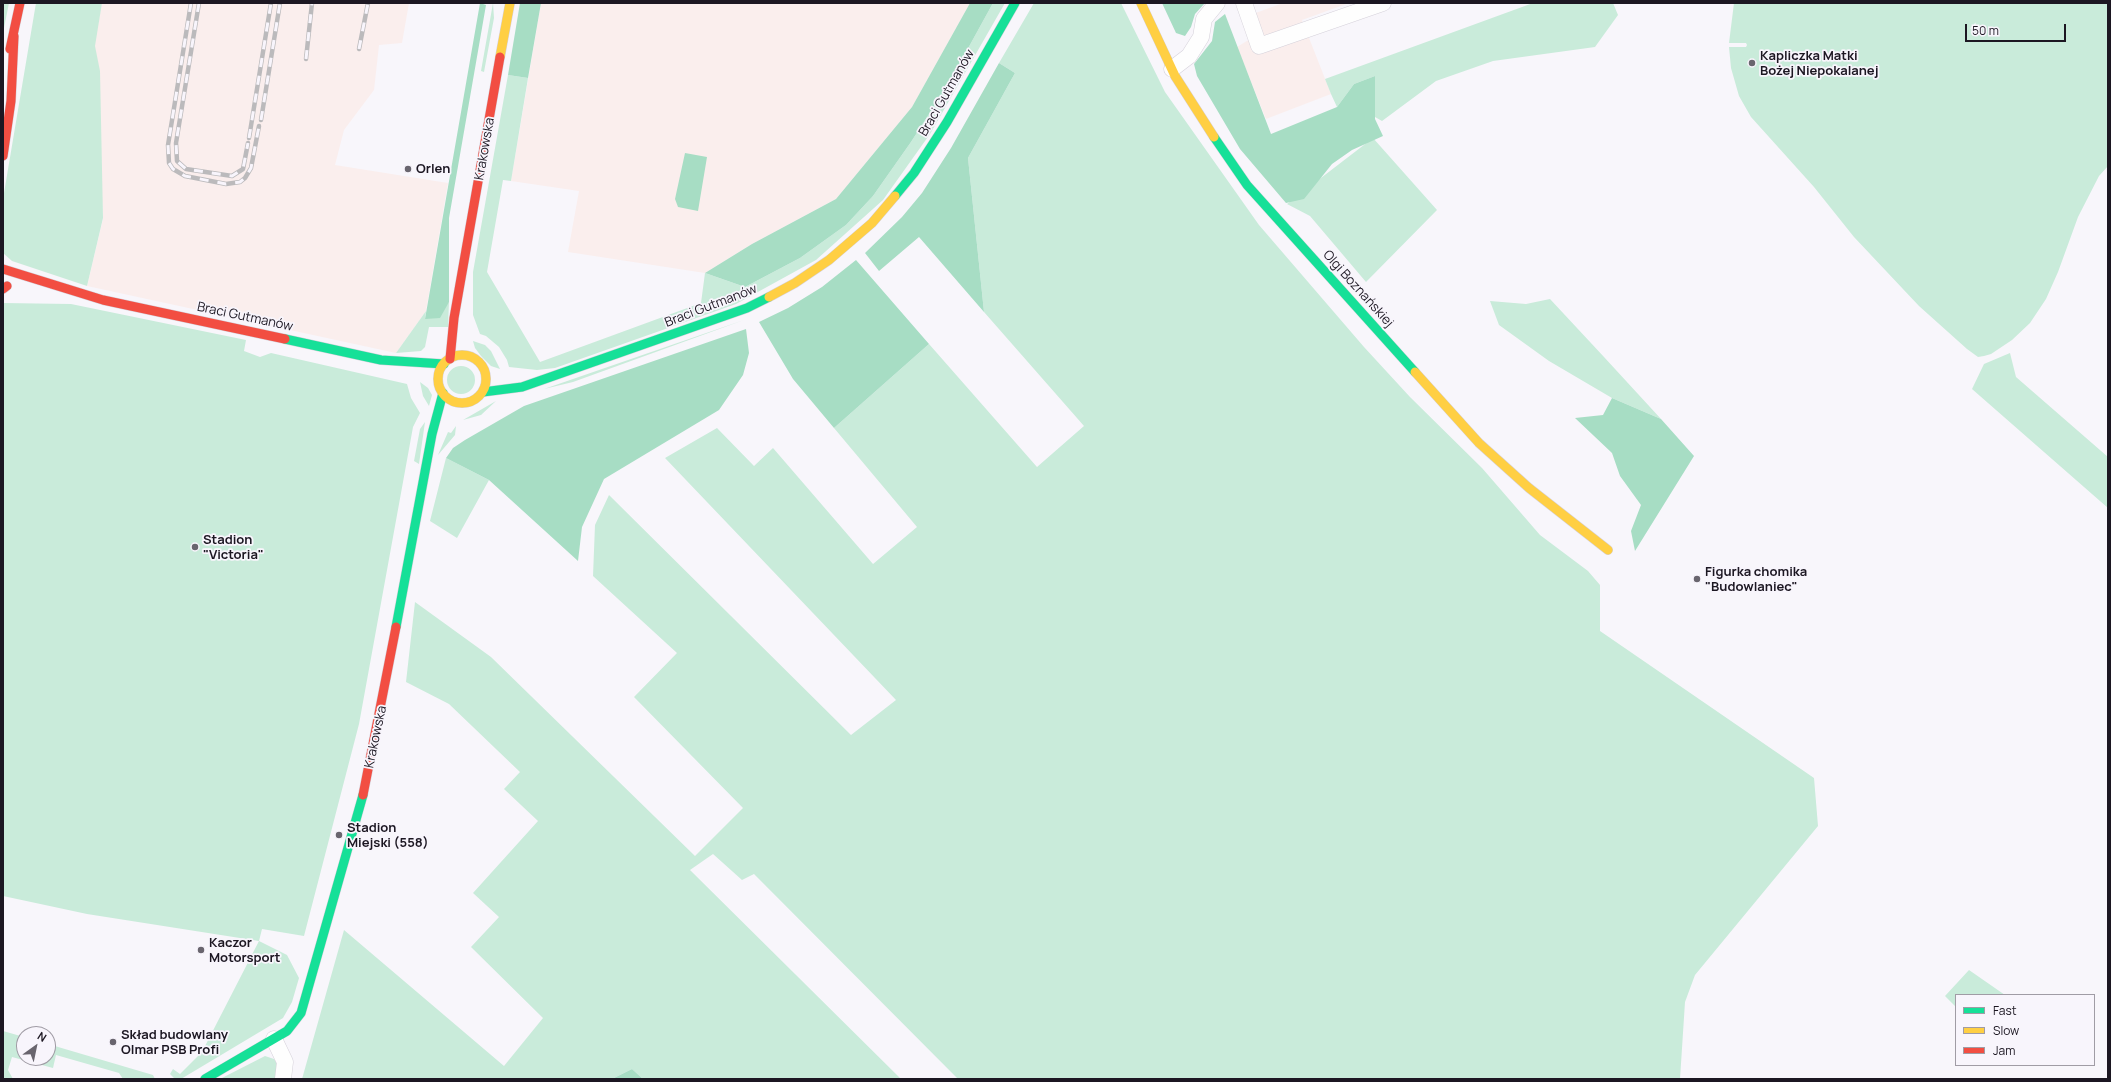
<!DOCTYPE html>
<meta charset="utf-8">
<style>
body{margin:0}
#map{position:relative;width:2111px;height:1082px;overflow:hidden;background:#f8f6fb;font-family:Manrope,sans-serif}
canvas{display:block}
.frame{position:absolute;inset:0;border:4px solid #1c1722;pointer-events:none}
.legend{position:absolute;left:1955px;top:994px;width:140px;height:72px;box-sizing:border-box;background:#f8f5fc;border:1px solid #a09ca5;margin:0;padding:5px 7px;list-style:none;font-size:12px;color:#1c1722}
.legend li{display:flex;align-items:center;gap:8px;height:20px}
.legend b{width:20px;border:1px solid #a09ca5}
.north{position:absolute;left:16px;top:1026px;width:40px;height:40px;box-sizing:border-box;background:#f8f5fc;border:1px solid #a09ca5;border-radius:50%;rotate:33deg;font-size:11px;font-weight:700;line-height:16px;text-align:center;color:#1c1722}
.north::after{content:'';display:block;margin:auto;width:14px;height:18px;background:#69656e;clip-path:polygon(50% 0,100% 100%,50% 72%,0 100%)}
.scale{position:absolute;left:1965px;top:24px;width:101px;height:18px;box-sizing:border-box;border:2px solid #1c1722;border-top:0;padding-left:5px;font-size:12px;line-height:14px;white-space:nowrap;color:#1c1722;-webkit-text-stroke:3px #f8f5fc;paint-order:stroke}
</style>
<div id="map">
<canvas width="2111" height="1082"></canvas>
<div class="frame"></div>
<ul class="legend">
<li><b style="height:5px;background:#16e098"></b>Fast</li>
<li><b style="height:5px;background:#ffcf43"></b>Slow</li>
<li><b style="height:5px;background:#f24e42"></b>Jam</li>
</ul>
<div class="north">N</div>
<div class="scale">50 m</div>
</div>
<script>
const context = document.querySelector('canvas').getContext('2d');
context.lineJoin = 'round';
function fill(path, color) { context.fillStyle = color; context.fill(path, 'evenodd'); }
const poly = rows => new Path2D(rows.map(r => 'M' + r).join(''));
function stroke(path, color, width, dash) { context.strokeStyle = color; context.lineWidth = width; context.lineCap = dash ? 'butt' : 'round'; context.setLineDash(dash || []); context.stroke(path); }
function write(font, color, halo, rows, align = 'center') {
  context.font = font + ' Manrope,sans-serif'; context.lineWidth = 3.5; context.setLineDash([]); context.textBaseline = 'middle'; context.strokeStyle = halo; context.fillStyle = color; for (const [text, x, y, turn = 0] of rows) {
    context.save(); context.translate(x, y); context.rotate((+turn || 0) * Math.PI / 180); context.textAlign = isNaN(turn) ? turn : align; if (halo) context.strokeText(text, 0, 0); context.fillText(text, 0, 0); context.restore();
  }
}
const industrial = poly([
 [102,3,409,3,402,43,379,45,374,90,344,130,335,165,448,183,426,311,396,353,87,286,103,219,94,46],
 [541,3,970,3,912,107,836,199,752,244,705,273,568,252,579,191,511,181],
 [1283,3,1349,3,1302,20,1331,94,1266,119,1237,47,1250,39,1242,18]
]);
const green = poly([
 [3,3,9,3,3,33],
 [36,3,102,3,95,46,100,71,103,218,87,286,12,261,3,253,3,199],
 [493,3,494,18,484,72,481,71],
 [993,3,1005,3,930,134,883,200,816,260,736,304,555,368,537,370,509,367,507,360,499,347,486,336,480,334,473,315,473,272,508,75,528,78,511,181,503,180,487,272,540,362,701,303,705,273,745,287,800,258,846,225,873,196,911,142,949,83],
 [1034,3,1121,3,1165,92,1259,225,1364,347,1410,397,1482,468,1540,535,1588,571,1600,585,1600,631,1814,778,1818,826,1695,975,1685,1002,1680,1079,958,1079,754,874,742,880,713,854,690,870,901,1079,643,1079,632,1069,612,1079,302,1079,344,930,504,1066,543,1018,471,947,499,917,473,893,538,821,504,789,520,772,449,704,406,682,415,602,491,657,695,856,743,808,634,697,677,653,593,576,595,525,609,495,851,735,896,700,665,458,717,428,754,466,773,448,873,564,917,527,834,428,929,344,1037,467,1084,426,984,312,968,158,1015,73,999,63],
 [1533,3,1613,3,1618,15,1595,47,1493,61,1436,81,1382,121,1375,117,1375,76,1354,84,1337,107,1331,94,1325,79],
 [1734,3,2108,3,2108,166,2099,176,2078,217,2058,272,2046,299,2030,323,2012,340,1991,354,1984,356,1978,357,1967,349,1919,306,1854,237,1814,187,1751,117,1739,96,1731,68,1729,47,1746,47,1747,45,1746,43,1729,43],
 [1373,138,1437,210,1366,282,1310,216,1287,204],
 [1550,299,1604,357,1661,419,1612,398,1549,361,1499,325,1490,301,1526,304],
 [449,302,448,327,429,327,425,347,421,351,396,353,426,311,425,319],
 [3,303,71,304,246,340,244,351,260,357,271,353,407,384,411,398,420,413,413,427,359,724,304,936,262,929,259,941,287,955,299,978,292,1002,283,1018,181,1079,175,1079,170,1074,173,1069,180,1074,202,1052,259,941,87,914,3,896],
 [744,320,573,382,544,389],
 [473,341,485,345,491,351,500,369,491,366,481,356,475,348],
 [2010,353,2016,377,2108,457,2108,508,1972,389,1984,364],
 '447 380a14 14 0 1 1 28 0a14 14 0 1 1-28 0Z',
 [420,382,428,388,432,395,429,406,423,396],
 [496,401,481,415,463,420],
 [425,422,419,464,414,461,420,429],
 [456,426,455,435,438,455,448,432,451,433],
 [446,458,489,480,457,538,430,521],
 [1969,970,2005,995,1956,995,1956,1007,1945,996],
 [3,1031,24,1037,24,1058,48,1058,48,1044,153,1075,155,1079,123,1079,119,1073,56,1055,53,1068,12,1057,8,1070,13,1079,3,1079],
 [265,1056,274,1059,278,1065,276,1079,220,1079]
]);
const forest = poly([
 [480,3,486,5,449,218,449,302,440,318,425,319],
 [520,3,541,3,528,78,508,75],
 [970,3,993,3,949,83,911,142,873,196,846,225,800,258,745,287,705,273,752,244,836,199,912,107],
 [1162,3,1205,3,1195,14,1191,27,1185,36,1176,33],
 [1225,14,1271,134,1337,107,1354,84,1375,76,1375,119,1383,136,1352,150,1332,164,1304,199,1286,203,1240,149,1197,76,1194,64,1212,41,1215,22],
 [999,63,1015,73,968,158,984,312,919,237,879,271,865,253,902,217,922,193,951,148],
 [685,153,707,157,698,211,678,207,675,199],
 [856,260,929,344,834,428,793,379,759,322,788,308,822,287],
 [746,329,749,353,743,375,719,410,604,479,582,527,578,561,489,480,446,458,453,448,465,440,524,406],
 [1612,398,1661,419,1694,456,1635,551,1631,531,1641,505,1620,476,1612,453,1575,418,1603,415],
 [632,1069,643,1079,612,1079]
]);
const street = poly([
 [1244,3,1259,46,1383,3],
 [1172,69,1189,56,1201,37,1204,19,1217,3],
 [274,1039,285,1062,283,1079]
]);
const fast = poly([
 [1214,137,1247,185,1415,372],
 [895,196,914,173,947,122,1015,3],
 [285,339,381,360,444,364],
 [483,392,522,387,747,308,769,297],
 [396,627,432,434,443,393],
 [205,1079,287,1031,301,1013,363,795]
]);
const slow = poly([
 [1141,3,1175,76,1214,137],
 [500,57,510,3],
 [769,297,795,283,829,260,872,223,895,196],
 '438 379a24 24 0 1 1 48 0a24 24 0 1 1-48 0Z',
 [1415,372,1479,443,1529,488,1608,550]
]);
const jam = poly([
 [10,49,20,3],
 [3,156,11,101,14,36],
 [3,269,103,300,285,339],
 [3,289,7,286],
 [450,359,454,318,500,57],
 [363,795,396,627]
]);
const rail = poly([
 [191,3,168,145,169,163,173,169,185,176,226,184,240,182,245,178,251,168,259,126],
 [199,3,176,143,177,161,186,169,232,176,243,169,248,143],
 [359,49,368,3],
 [306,59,312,3],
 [261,120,280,3],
 [249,138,271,3]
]);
const markers = [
 [1752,63,4,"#69656e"],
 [408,169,4,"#69656e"],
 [195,547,4,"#69656e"],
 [1697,579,4,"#69656e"],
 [339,835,4,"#69656e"],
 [201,950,4,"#69656e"],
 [113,1042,4,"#69656e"]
];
const poiNames = [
 ["Kapliczka Matki",1760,56],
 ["Bożej Niepokalanej",1760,71],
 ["Orlen",416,169],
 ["Stadion",203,540],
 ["\"Victoria\"",203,555],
 ["Figurka chomika",1705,572],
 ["\"Budowlaniec\"",1705,587],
 ["Stadion",347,828],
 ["Miejski (558)",347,843],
 ["Kaczor",209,943],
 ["Motorsport",209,958],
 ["Skład budowlany",121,1035],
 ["Olmar PSB Profi",121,1050]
];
const streetNames = [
 ["Braci Gutmanów",947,93,-60],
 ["Krakowska",485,149,-80],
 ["Olgi Boznańskiej",1358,289,48],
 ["Braci Gutmanów",711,306,-21],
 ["Braci Gutmanów",245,317,12],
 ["Krakowska",376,737,-78]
];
fill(industrial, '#faeeed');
fill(green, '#c9ebda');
fill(forest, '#a7ddc4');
stroke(street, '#d5d1da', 17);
stroke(fast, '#d5d1da', 10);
stroke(slow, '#d5d1da', 10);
stroke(jam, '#d5d1da', 10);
stroke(street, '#fefefe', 16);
stroke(fast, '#16e098', 9);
stroke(slow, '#ffcf43', 9);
stroke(jam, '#f24e42', 9);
stroke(rail, '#bbbabc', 4.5);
stroke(rail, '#f8f5fc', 3, [9]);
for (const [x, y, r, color] of markers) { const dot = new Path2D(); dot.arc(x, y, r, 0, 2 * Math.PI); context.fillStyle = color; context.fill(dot); stroke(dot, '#f8f5fc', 1.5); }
write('bold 13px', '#1c1722', '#f8f5fc', poiNames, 'left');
write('13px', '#1c1722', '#f8f5fc', streetNames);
</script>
